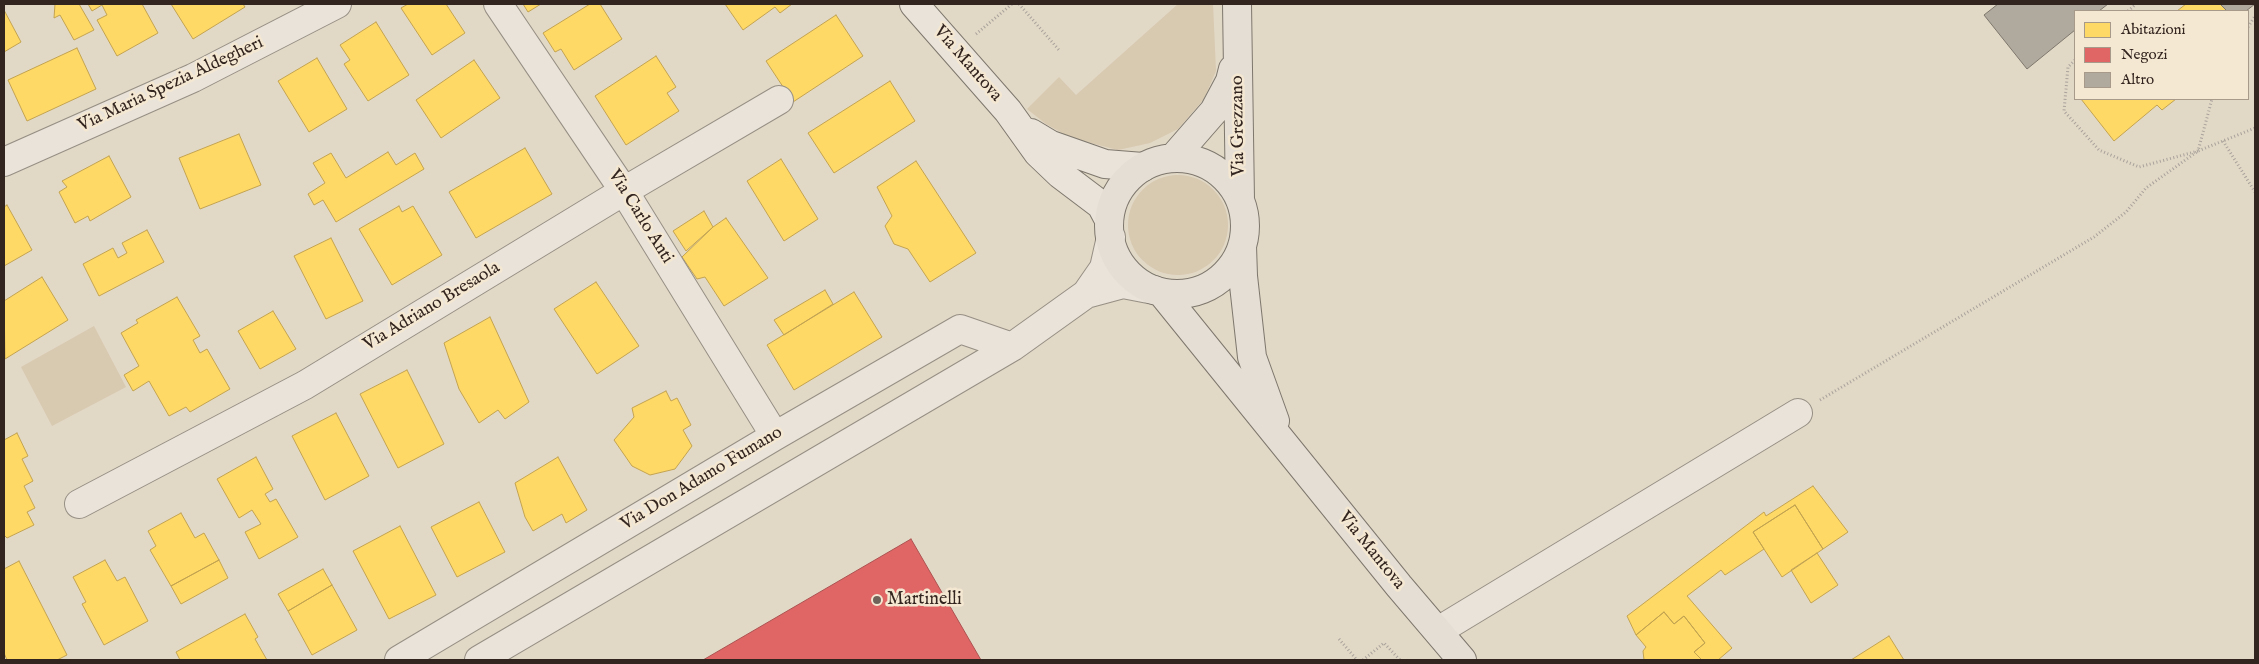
<!DOCTYPE html>
<style>
body{margin:0}
#map{position:relative;width:2259px;height:664px;overflow:hidden;background:#e2d8c6;font-family:"IM FELL English",serif}
canvas{display:block}
.frame{position:absolute;inset:0;border:5px solid #32241e;pointer-events:none}
.legend{position:absolute;left:2074px;top:10px;width:175px;height:90px;box-sizing:border-box;background:#f5e8d2;border:1px solid #a79a8a;margin:0;padding:6px 9px;list-style:none;font-size:15px;color:#32241e}
.legend li{display:flex;align-items:center;gap:10px;height:25px}
.legend b{width:25px;border:1px solid #a79a8a}
</style>
<div id="map">
<canvas width="2259" height="664"></canvas>
<div class="frame"></div>
<ul class="legend">
<li><b style="height:14px;background:#ffd966"></b>Abitazioni</li>
<li><b style="height:14px;background:#e06666"></b>Negozi</li>
<li><b style="height:14px;background:#b0a99d"></b>Altro</li>
</ul>
</div>
<script>
const context = document.querySelector('canvas').getContext('2d');
context.lineJoin = 'round';
function fill(path, color) { context.fillStyle = color; context.fill(path, 'evenodd'); }
const poly = rows => new Path2D(rows.map(r => 'M' + r).join(''));
function stroke(path, color, width, dash) { context.strokeStyle = color; context.lineWidth = width; context.lineCap = dash ? 'butt' : 'round'; context.setLineDash(dash || []); context.stroke(path); }
function write(font, color, halo, rows, align = 'center') {
  context.font = font + ' "IM FELL English",serif'; context.lineWidth = 5; context.setLineDash([]); context.textBaseline = 'middle'; context.strokeStyle = halo; context.fillStyle = color; for (const [text, x, y, turn = 0] of rows) {
    context.save(); context.translate(x, y); context.rotate((+turn || 0) * Math.PI / 180); context.textAlign = isNaN(turn) ? turn : align; if (halo) context.strokeText(text, 0, 0); context.fillText(text, 0, 0); context.restore();
  }
}
const green = poly([
 [1178,4,1213,4,1216,71,1204,99,1178,129,1150,143,1118,150,1071,138,1046,124,1027,109,1059,77,1076,95],
 '1128 225a50 50 0 1 1 100 0a50 50 0 1 1-100 0Z',
 [94,326,126,387,52,426,21,367]
]);
const homes = poly([
 [55,4,79,4,94,30,74,40,60,15,54,18,55,4],
 [88,4,142,4,158,33,117,56,97,20,107,15,102,5,92,11,88,4],
 [171,4,243,4,245,7,193,39,171,4],
 [408,4,446,4,465,33,432,55,401,8,408,4],
 [523,4,541,4,528,12,523,4],
 [590,4,600,4,622,39,574,70,561,49,555,52,543,33,590,4],
 [725,4,792,4,780,13,775,7,743,30,725,4],
 [2186,4,2220,4,2227,11,2177,11,2186,4],
 [4,10,21,42,4,52,4,10],
 [836,15,863,56,793,102,766,61,836,15],
 [376,22,409,75,368,101,344,64,350,60,340,45,376,22],
 [77,48,96,89,27,121,8,80,77,48],
 [656,56,676,87,667,93,679,111,626,145,595,96,656,56],
 [317,58,347,109,309,132,278,81,317,58],
 [474,60,500,98,441,138,416,100,474,60],
 [890,81,915,121,834,173,808,133,890,81],
 [2081,99,2176,99,2162,110,2157,105,2114,141,2081,99],
 [239,134,261,185,200,209,179,158,239,134],
 [525,148,552,194,476,238,449,192,525,148],
 [388,152,396,165,415,153,424,169,336,222,323,200,314,205,308,194,325,183,313,163,331,153,346,178,388,152],
 [109,156,131,197,90,221,88,216,75,223,59,192,67,187,62,181,109,156],
 [781,159,818,219,784,241,747,181,781,159],
 [916,161,976,253,930,282,908,249,894,244,885,226,892,216,877,187,916,161],
 [7,205,32,250,4,266,4,207,7,205],
 [399,206,402,212,413,206,442,255,392,285,359,229,399,206],
 [704,211,713,227,686,251,673,231,704,211],
 [726,218,768,278,724,306,705,277,697,279,682,257,713,227,726,218],
 [147,230,164,262,99,296,83,264,113,248,118,258,127,253,122,243,147,230],
 [331,238,363,301,326,319,294,256,331,238],
 [42,277,68,320,5,359,4,301,42,277],
 [596,282,639,346,597,374,554,309,596,282],
 [825,290,833,304,784,335,774,320,825,290],
 [854,292,882,337,794,390,767,345,854,292],
 [177,297,200,336,193,340,200,353,207,349,230,389,190,412,186,407,169,416,149,381,133,391,124,375,139,366,121,333,138,323,136,320,177,297],
 [273,311,296,349,260,369,238,331,273,311],
 [490,317,529,402,505,419,498,410,479,423,459,389,444,343,490,317],
 [407,370,444,444,398,468,360,394,407,370],
 [666,391,671,401,677,398,691,425,683,430,692,446,675,469,650,475,632,466,614,440,634,417,632,408,666,391],
 [336,413,369,476,325,500,292,436,336,413],
 [17,433,28,456,22,459,33,481,24,486,35,508,27,512,34,525,7,538,4,535,4,440,17,433],
 [256,457,273,489,265,494,270,502,276,499,298,537,259,559,245,532,261,524,252,510,239,518,217,479,256,457],
 [558,457,587,510,566,523,562,514,533,531,525,517,515,483,558,457],
 [1813,486,1848,532,1823,549,1795,505,1753,532,1764,549,1725,575,1721,570,1687,596,1732,648,1718,660,1702,660,1694,652,1705,643,1684,616,1674,624,1664,612,1636,635,1627,616,1764,512,1766,516,1813,486],
 [479,502,505,552,457,577,431,527,479,502],
 [1795,505,1823,549,1782,577,1753,532,1795,505],
 [181,513,195,538,204,533,219,560,171,586,150,550,156,546,148,531,181,513],
 [400,526,436,595,389,619,353,551,400,526],
 [1817,553,1838,585,1811,603,1791,570,1817,553],
 [105,560,117,581,125,577,148,621,104,645,82,604,86,602,73,577,105,560],
 [219,560,228,578,181,604,171,586,219,560],
 [19,561,67,655,57,660,7,660,4,653,4,569,19,561],
 [323,569,332,585,288,611,278,594,323,569],
 [332,585,357,630,312,655,288,611,332,585],
 [1664,612,1674,624,1684,616,1705,643,1694,652,1702,660,1644,660,1643,651,1646,647,1636,635,1664,612],
 [245,614,258,637,255,639,267,660,180,660,176,652,245,614],
 [1889,636,1904,660,1851,660,1889,636]
]);
const shops = poly([
 [911,539,981,660,703,660,911,539]
]);
const building = poly([
 [1998,4,2108,4,2099,11,2075,11,2075,30,2027,69,1984,15,1998,4],
 [2220,4,2255,4,2246,11,2227,11,2220,4]
]);
const path = poly([
 [1019,4,1059,50],
 [2128,11,2136,4],
 [2248,27,2255,16],
 [976,34,1012,4],
 [2075,60,2068,67,2064,111,2099,150,2139,167,2198,151,2212,99],
 [2223,141,2255,192],
 [1820,400,2094,237,2126,212,2146,188,2198,151,2255,128],
 [1339,639,1357,660],
 [1363,660,1384,643,1400,660]
]);
const street = poly([
 [498,4,624,191,775,436],
 [4,162,193,78,337,4],
 [1086,294,1123,284,1154,290],
 [79,504,305,385,624,191,779,100],
 [1438,631,1798,413],
 [399,660,775,436,960,329,1012,347],
 [479,660,1012,347,1086,294,1104,268,1111,237]
]);
const secondary = poly([
 [914,4,1008,111,1038,153,1060,174,1101,205,1109,220],
 [1031,133,1051,145,1105,164,1143,167]
]);
const primary = poly([
 [1237,4,1240,200],
 [1173,158,1214,111,1230,81,1233,69],
 '1109 226a68 68 0 1 1 136 0a68 68 0 1 1-136 0Z',
 [1242,246,1243,276,1252,357,1275,421],
 [1162,293,1399,586,1462,660]
]);
const markers = [
 [877,600,5,"#706359"]
];
const streetNames = [
 ["Via Mantova",967,64,49],
 ["Via Maria Spezia Aldegheri",171,85,-25],
 ["Via Grezzano",1239,126,-91],
 ["Via Carlo Anti",640,217,58],
 ["Via Adriano Bresaola",432,307,-31],
 ["Via Don Adamo Fumano",702,479,-31],
 ["Via Mantova",1371,551,51]
];
const poiNames = [
 ["Martinelli",887,600]
];
fill(green, '#d8c9b1');
fill(homes, '#ffd966');
stroke(homes, '#c2a350', 1);
fill(shops, '#e06666');
stroke(shops, '#ac5250', 1);
fill(building, '#b0a99d');
stroke(building, '#7d776d', 1);
stroke(street, '#968f84', 30);
stroke(secondary, '#7d776d', 30);
stroke(primary, '#7d776d', 30);
stroke(path, '#a8a29b', 3, [1, 2.5]);
stroke(street, '#e9e3da', 28);
stroke(secondary, '#e9e3da', 28);
stroke(primary, '#e5ded4', 28);
for (const [x, y, r, color] of markers) { const dot = new Path2D(); dot.arc(x, y, r, 0, 2 * Math.PI); context.fillStyle = color; context.fill(dot); stroke(dot, '#f5e8d2', 2); }
write('18px', '#32241e', '#f5e8d2', streetNames);
write('18px', '#32241e', '#f5e8d2', poiNames, 'left');
</script>
